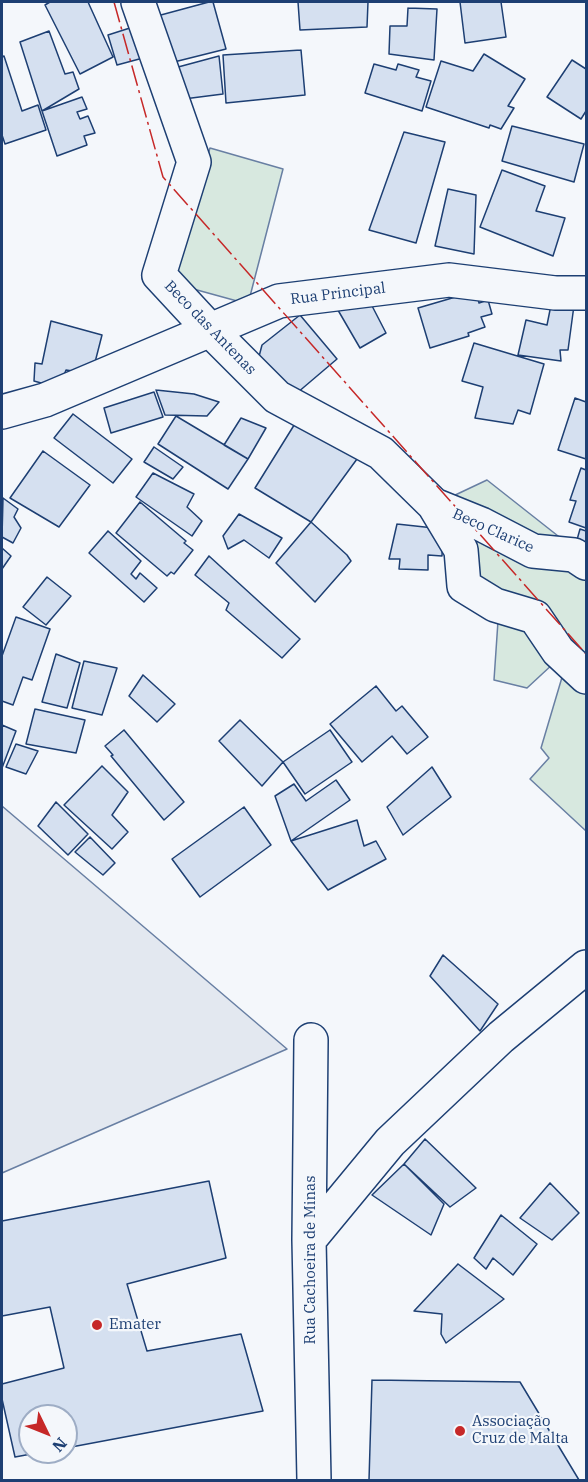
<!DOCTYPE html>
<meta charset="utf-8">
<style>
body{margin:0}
#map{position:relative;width:588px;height:1482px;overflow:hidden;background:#f4f7fb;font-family:"IBM Plex Serif",serif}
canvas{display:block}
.frame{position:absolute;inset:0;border:3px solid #1d3f73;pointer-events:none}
.north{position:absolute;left:18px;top:1404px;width:60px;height:60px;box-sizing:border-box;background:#f4f7fb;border:2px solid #9eadc5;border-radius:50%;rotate:133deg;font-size:16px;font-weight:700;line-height:24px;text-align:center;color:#1d3f73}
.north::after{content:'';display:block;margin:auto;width:21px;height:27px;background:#c62828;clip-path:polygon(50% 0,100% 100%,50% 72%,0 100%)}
</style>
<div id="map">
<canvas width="588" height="1482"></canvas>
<div class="frame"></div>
<div class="north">N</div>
</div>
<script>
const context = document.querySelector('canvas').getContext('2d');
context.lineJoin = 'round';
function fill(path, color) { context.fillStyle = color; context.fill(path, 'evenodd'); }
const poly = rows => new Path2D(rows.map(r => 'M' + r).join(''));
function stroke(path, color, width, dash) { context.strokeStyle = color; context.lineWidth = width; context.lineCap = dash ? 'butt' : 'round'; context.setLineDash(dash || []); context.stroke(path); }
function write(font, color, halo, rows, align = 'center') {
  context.font = font + ' "IBM Plex Serif",serif'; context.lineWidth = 4.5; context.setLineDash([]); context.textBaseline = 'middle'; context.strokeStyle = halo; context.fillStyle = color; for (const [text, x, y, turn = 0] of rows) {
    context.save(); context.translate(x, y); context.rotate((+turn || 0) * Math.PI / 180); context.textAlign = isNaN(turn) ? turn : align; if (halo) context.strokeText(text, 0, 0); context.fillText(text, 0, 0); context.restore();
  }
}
const green = poly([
 [210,148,283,169,248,304,168,282,210,148],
 [487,480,586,558,586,831,530,779,549,758,541,748,563,674,554,663,527,688,494,680,498,621,434,505,487,480]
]);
const parking = poly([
 [2,806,287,1049,2,1173,2,806]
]);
const building = poly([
 [50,2,88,2,113,57,80,74,45,5,50,2],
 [209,2,213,2,226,49,166,64,146,19,209,2],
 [298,2,368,2,367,27,300,30,298,2],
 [460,2,501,2,506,37,465,43,460,2],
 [408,8,437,9,434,60,389,54,390,26,407,26,408,8],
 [133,27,143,58,117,65,108,35,133,27],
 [49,31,65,74,73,72,79,89,42,111,20,42,49,31],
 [301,50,305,95,226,103,223,55,301,50],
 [484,54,525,79,508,106,514,108,501,129,490,125,489,128,426,107,441,61,473,71,484,54],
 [4,56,22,111,38,105,46,130,5,144,2,135,2,57,4,56],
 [219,56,223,94,176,100,167,70,219,56],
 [572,60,586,69,586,111,581,119,547,97,572,60],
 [374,64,396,70,398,64,419,70,416,77,431,81,422,111,365,93,374,64],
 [82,97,87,109,77,112,80,119,88,116,95,133,84,136,87,145,57,156,42,111,82,97],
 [512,126,584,144,574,182,502,161,512,126],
 [404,132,445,142,416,243,369,230,404,132],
 [502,170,545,186,536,211,565,218,553,256,480,227,502,170],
 [448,189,476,195,474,254,435,246,448,189],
 [476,291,479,303,488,300,492,314,481,317,485,327,468,333,469,336,430,348,418,308,476,291],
 [553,295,575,298,568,350,560,350,561,361,518,355,526,320,547,325,553,295],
 [369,300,386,333,360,348,335,305,369,300],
 [300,315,337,359,297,393,256,368,262,345,300,315],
 [51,321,102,335,92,374,66,370,59,388,34,381,35,363,42,364,51,321],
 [474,343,544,364,530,414,518,410,513,424,475,418,483,387,462,381,474,343],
 [156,390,194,394,219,402,207,416,165,415,156,390],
 [154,392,163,417,111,433,104,408,154,392],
 [575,398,586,402,586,459,558,450,575,398],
 [73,414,132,459,113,483,54,438,73,414],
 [301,414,329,433,357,459,311,522,255,488,301,414],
 [176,416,248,459,228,489,158,444,176,416],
 [241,418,266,428,248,459,224,445,241,418],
 [154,447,183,467,173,479,144,462,154,447],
 [43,451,90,485,59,527,10,498,43,451],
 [581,468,586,470,586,528,569,522,576,501,570,500,581,468],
 [153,473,194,494,187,507,202,521,192,536,136,497,153,473],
 [3,498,18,509,14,517,21,528,13,543,2,537,3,498],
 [140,502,186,541,184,543,193,550,174,574,171,572,167,576,116,533,140,502],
 [239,514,282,538,269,558,244,540,228,549,223,536,239,514],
 [311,522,347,555,351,561,315,602,276,563,311,522],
 [397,524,443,529,442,556,428,555,428,570,399,569,400,559,389,559,397,524],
 [580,529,586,531,586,550,575,547,580,529],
 [108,531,141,561,131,574,136,579,140,573,157,588,144,602,89,553,108,531],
 [2,548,11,556,2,569,2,548],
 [209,556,300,639,282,658,226,610,229,603,195,575,209,556],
 [47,577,71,596,46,625,23,607,47,577],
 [16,617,50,629,32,680,23,677,13,705,2,701,2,656,16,617],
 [56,654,80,663,67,708,42,702,56,654],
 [84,661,117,668,102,715,72,708,84,661],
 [143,675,175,704,157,722,129,696,143,675],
 [376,686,396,711,402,706,428,737,407,754,392,736,362,762,330,724,376,686],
 [35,709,85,720,76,753,26,744,35,709],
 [240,720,283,762,262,786,219,741,240,720],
 [2,725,16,731,2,768,2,725],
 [124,730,184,802,164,820,111,756,113,755,105,746,124,730],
 [330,730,352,762,305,794,283,762,330,730],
 [16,744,38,751,26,774,6,767,16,744],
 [102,766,128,792,112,815,128,832,112,849,64,805,102,766],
 [432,767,451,797,403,835,387,807,432,767],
 [336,780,350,800,291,841,275,796,294,784,306,801,336,780],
 [56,802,88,834,68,855,38,826,56,802],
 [244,807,271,845,200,897,172,859,244,807],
 [357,820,364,846,376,841,386,859,328,890,291,841,357,820],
 [90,837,115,863,103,875,75,852,90,837],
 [443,955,498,1004,480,1031,430,976,443,955],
 [425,1139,476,1188,450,1207,404,1164,425,1139],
 [404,1164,444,1204,431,1235,372,1195,404,1164],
 [209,1181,226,1258,127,1284,147,1351,241,1334,263,1411,66,1448,66,1416,30,1416,30,1452,42,1452,15,1457,2,1399,2,1384,64,1368,50,1307,2,1316,2,1221,209,1181],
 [550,1183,579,1213,552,1240,520,1218,550,1183],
 [501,1215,537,1244,513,1275,493,1258,486,1269,474,1258,501,1215],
 [458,1264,504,1299,446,1343,441,1334,442,1314,414,1311,458,1264],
 [372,1380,520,1382,579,1480,369,1480,372,1380]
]);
const minor = poly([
 [138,2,194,162,159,275,210,330,277,397,381,453,434,505,461,550,464,586,495,605,535,617,558,651,586,677],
 [2,412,45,400,279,301,449,280,555,293,586,293],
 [434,505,481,524,533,551,574,555,586,563],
 [311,1040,309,1240,314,1480],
 [309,1240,390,1142,501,1037,586,967]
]);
const power = poly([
 [114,2,163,177,586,654]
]);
const markers = [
 [97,1325,6,"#c62828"],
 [460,1431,6,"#c62828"]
];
const streetNames = [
 ["Rua Principal",338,294,-7],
 ["Beco das Antenas",210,328,46],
 ["Beco Clarice",493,531,24],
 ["Rua Cachoeira de Minas",311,1260,-90]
];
const poiNames = [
 ["Emater",109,1325],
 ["Associação",472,1422],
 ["Cruz de Malta",472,1439]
];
fill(green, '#d7e8df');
stroke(green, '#687fa3', 1.5);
fill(parking, '#e3e8f0');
stroke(parking, '#687fa3', 1.5);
fill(building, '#d5e0f0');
stroke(building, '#1d3f73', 1.5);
stroke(minor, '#1d3f73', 36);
stroke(minor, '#f4f7fb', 33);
stroke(power, '#c62828', 1.5, [21, 4.5, 3, 4.5]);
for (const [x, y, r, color] of markers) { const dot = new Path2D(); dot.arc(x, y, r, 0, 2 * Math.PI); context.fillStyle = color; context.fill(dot); stroke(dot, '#f4f7fb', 2); }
write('15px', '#1d3f73', '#f4f7fb', streetNames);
write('15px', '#1d3f73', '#f4f7fb', poiNames, 'left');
</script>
